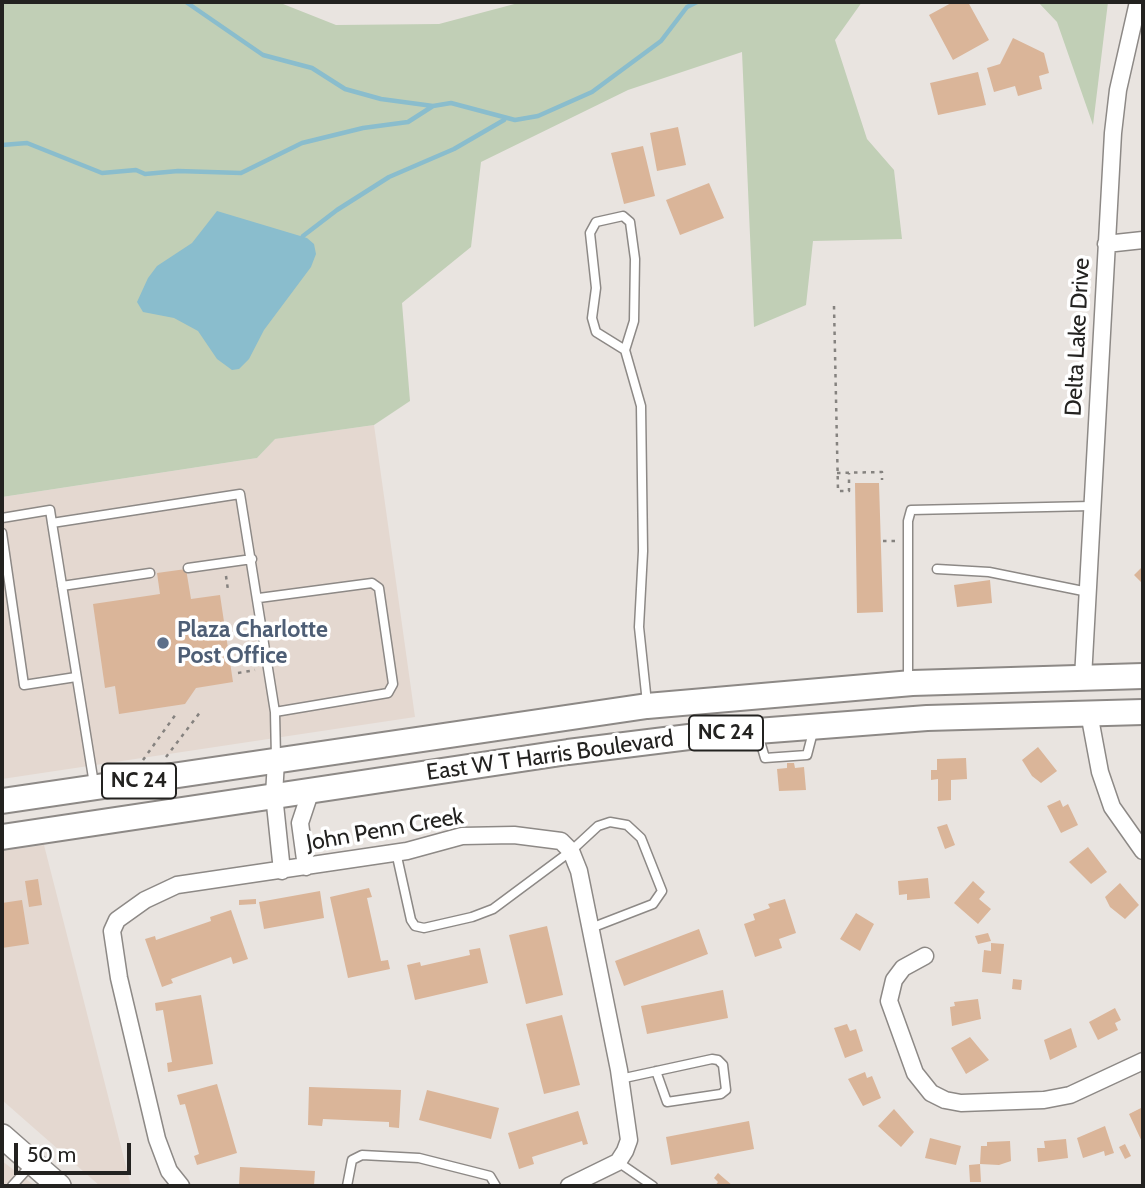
<!DOCTYPE html>
<style>
body{margin:0}
#map{position:relative;width:1145px;height:1188px;overflow:hidden;background:#e9e4e0;font-family:Cabin,sans-serif}
canvas{display:block}
.frame{position:absolute;inset:0;border:4px solid #232220;pointer-events:none}
.scale{position:absolute;left:14px;top:1143px;width:117px;height:32px;box-sizing:border-box;border:4px solid #232220;border-top:0;padding-left:9px;font-size:21px;line-height:24px;white-space:nowrap;color:#232220;-webkit-text-stroke:5px #fff;paint-order:stroke}
</style>
<div id="map">
<canvas width="1145" height="1188"></canvas>
<div class="frame"></div>
<div class="scale">50 m</div>
</div>
<script>
const context = document.querySelector('canvas').getContext('2d');
context.lineJoin = 'round';
function fill(path, color) { context.fillStyle = color; context.fill(path, 'evenodd'); }
const poly = rows => new Path2D(rows.map(r => 'M' + r).join(''));
function stroke(path, color, width, dash) { context.strokeStyle = color; context.lineWidth = width; context.lineCap = dash ? 'butt' : 'round'; context.setLineDash(dash || []); context.stroke(path); }
function write(font, color, halo, rows, align = 'center') {
  context.font = font + ' Cabin,sans-serif'; context.lineWidth = 7; context.setLineDash([]); context.textBaseline = 'middle'; context.strokeStyle = halo; context.fillStyle = color; for (const [text, x, y, turn = 0] of rows) {
    context.save(); context.translate(x, y); context.rotate((+turn || 0) * Math.PI / 180); context.textAlign = isNaN(turn) ? turn : align; if (halo) context.strokeText(text, 0, 0); context.fillText(text, 0, 0); context.restore();
  }
}
const built = poly([
 [374,425,415,717,2,779,2,497,257,458,274,439],
 [44,845,131,1186,100,1186,2,1100,2,851],
 [2,1161,35,1186,2,1186]
]);
const green = poly([
 [2,2,278,2,336,25,439,24,522,2,862,2,835,40,867,139,894,170,902,239,813,241,806,305,754,327,742,52,628,90,481,162,471,247,402,303,410,401,374,425,275,439,257,458,2,497],
 [1038,2,1108,2,1093,125,1057,22]
]);
const water = poly([
 [217,211,307,238,314,244,316,254,311,267,264,330,249,359,239,369,232,370,217,359,198,331,174,318,143,312,137,302,148,278,157,266,192,243]
]);
const stream = poly([
 [186,2,263,55,312,68,345,89,381,99,433,106,451,103,515,120,538,116,592,92,661,41,687,7,697,2],
 [2,145,27,143,102,173,136,170,145,174,178,171,241,173,302,143,363,128,408,122,433,106],
 [303,236,337,210,389,177,454,149,504,120]
]);
const building = poly([
 [953,2,968,2,989,40,953,60,929,15],
 [1013,38,1044,53,1049,73,1039,76,1042,89,1018,96,1015,86,994,92,987,68,1000,64],
 [978,72,986,105,938,115,930,83],
 [678,127,686,165,657,171,650,133],
 [643,146,655,196,624,204,611,153],
 [709,183,724,218,680,235,666,200],
 [855,483,879,483,883,612,857,613],
 [1143,566,1143,584,1134,575],
 [186,569,191,599,220,595,233,682,196,688,185,704,119,714,115,686,105,688,93,604,160,594,157,573],
 [990,580,992,603,957,607,954,585],
 [1038,747,1057,771,1041,783,1032,776,1022,760],
 [966,758,967,779,951,780,951,800,938,801,938,779,931,780,931,770,937,770,937,759],
 [787,763,794,763,795,768,804,767,806,790,779,791,777,769,787,768],
 [1060,800,1063,807,1068,804,1078,825,1061,833,1047,806],
 [947,824,955,845,945,849,937,827],
 [1088,847,1107,872,1091,884,1069,862],
 [928,878,930,898,907,900,907,894,899,895,898,881],
 [38,879,42,905,29,907,25,881],
 [973,881,985,892,979,899,991,909,978,924,954,903],
 [1120,883,1139,905,1125,919,1110,907,1105,897],
 [369,888,372,897,367,898,381,961,388,960,390,969,348,978,330,897],
 [320,891,324,918,264,929,259,902],
 [256,899,256,904,239,905,239,900],
 [785,899,796,933,779,939,782,948,755,957,744,924,755,920,753,914,770,908,768,904],
 [22,900,29,944,2,948,2,903],
 [231,910,248,959,233,964,231,957,171,979,173,983,162,987,145,939,155,936,156,940,211,921,210,917],
 [856,913,874,924,860,951,840,939],
 [547,926,563,995,526,1004,509,935],
 [699,929,708,954,624,986,615,961],
 [988,933,991,941,978,944,975,936],
 [991,943,1004,944,1001,974,982,972,984,950,991,951],
 [480,948,488,983,415,1000,407,965,420,962,421,966,470,955,469,950],
 [1013,979,1022,980,1021,990,1012,989],
 [723,990,728,1018,647,1034,641,1006],
 [201,995,213,1064,168,1072,167,1063,172,1062,163,1010,156,1011,155,1003],
 [978,999,981,1019,952,1026,950,1007,955,1006,954,1002],
 [1115,1008,1121,1020,1115,1023,1118,1030,1098,1040,1089,1022],
 [562,1015,580,1085,544,1094,526,1024],
 [847,1024,850,1031,856,1029,863,1051,845,1058,834,1028],
 [1071,1028,1077,1047,1050,1060,1044,1040],
 [970,1037,989,1060,966,1074,951,1048],
 [865,1072,867,1078,872,1076,881,1098,863,1106,848,1079],
 [217,1084,237,1153,197,1165,194,1156,199,1154,185,1104,180,1105,177,1095],
 [309,1087,401,1090,399,1128,389,1127,389,1122,323,1119,322,1126,308,1125],
 [427,1090,499,1108,491,1139,419,1120],
 [1143,1107,1143,1144,1129,1114],
 [894,1109,914,1132,901,1147,878,1126],
 [578,1111,588,1144,583,1145,582,1141,532,1157,534,1164,519,1169,508,1133],
 [749,1121,754,1149,671,1165,666,1137],
 [1105,1126,1114,1153,1105,1156,1104,1151,1083,1158,1077,1138],
 [930,1138,961,1146,956,1165,925,1158],
 [1066,1139,1068,1158,1038,1162,1037,1148,1045,1148,1044,1141],
 [1010,1141,1011,1161,999,1165,980,1164,981,1182,970,1182,969,1165,980,1164,981,1146,987,1146,987,1142],
 [1125,1144,1131,1156,1125,1159,1119,1147],
 [240,1167,315,1171,314,1186,239,1186],
 [718,1173,733,1186,715,1186,718,1182,714,1178]
]);
const path = poly([
 [834,306,838,491,849,491,849,473],
 [837,473,882,472,882,480],
 [883,541,898,541],
 [226,576,228,590],
 [238,673,255,670],
 [166,757,201,711],
 [143,760,176,714]
]);
const service = poly([
 [625,350,634,321,635,259,630,222,623,216,596,222,590,233,596,288,592,318,596,332,625,350,641,406,643,551,639,627,647,703],
 [2,518,50,510,52,523],
 [2,533,24,685,76,677],
 [188,568,252,559],
 [937,569,989,572,1088,592],
 [62,586,150,573],
 [259,598,372,583,379,588,393,684,388,693,275,712],
 [908,680,908,521,911,510,1091,506],
 [758,734,765,758,807,755,813,732],
 [94,784,52,523,240,494,275,712,276,758],
 [396,852,411,920,415,926,424,928,472,917,493,909,571,851,598,826,610,822,627,825,641,838,662,891,653,904,591,928],
 [620,1079,712,1059,718,1060,723,1065,726,1090,721,1094,667,1102,656,1071],
 [618,1162,653,1186],
 [12,1186,32,1164],
 [347,1186,352,1160,362,1155,419,1158,490,1176,496,1186]
]);
const minor = poly([
 [1106,244,1143,240],
 [1083,678,1113,133,1118,90,1138,2],
 [1089,713,1100,772,1112,807,1143,851],
 [276,761,274,795,282,871],
 [306,867,300,823,311,790],
 [925,956,903,968,894,980,889,1001,915,1073,931,1093,945,1100,961,1103,1044,1100,1070,1095,1143,1061],
 [181,1186,169,1171,157,1139,119,978,112,931,117,920,145,900,177,885,407,851,462,836,514,835,561,841,571,851,579,871,619,1070,629,1140,625,1151,618,1162,569,1186]
]);
const secondary = poly([
 [2,1136,59,1186]
]);
const primary = poly([
 [2,801,647,706,912,683,1143,676],
 [2,837,568,752,705,735,927,718,1143,712]
]);
const markers = [
 [163,643,7,"#5c6f8a"]
];
const shields = [
 [726,733,74],
 [139,781,74]
];
const shieldNames = [
 ["NC 24",726,733],
 ["NC 24",139,781]
];
const streetNames = [
 ["Delta Lake Drive",1078,337,-87],
 ["East W T Harris Boulevard",550,756,-8],
 ["John Penn Creek",385,830,-10]
];
const serviceNames = [
 ["Plaza Charlotte",177,630],
 ["Post Office",177,656]
];
fill(built, '#e4d8d0');
fill(green, '#c1cfb6');
fill(water, '#8abdcd');
stroke(stream, '#8abdcd', 4.5);
fill(building, '#dab599');
stroke(service, '#8d8986', 11);
stroke(minor, '#8d8986', 19);
stroke(secondary, '#8d8986', 26);
stroke(primary, '#8d8986', 28);
stroke(path, '#85827f', 2.5, [3.5, 5]);
stroke(service, '#fff', 8);
stroke(minor, '#fff', 16);
stroke(secondary, '#fff', 23);
stroke(primary, '#fff', 24);
for (const [x, y, r, color] of markers) { const dot = new Path2D(); dot.arc(x, y, r, 0, 2 * Math.PI); context.fillStyle = color; context.fill(dot); stroke(dot, '#fff', 2.5); }
for (const [x, y, w] of shields) { const box = new Path2D(); box.roundRect(x - w / 2, y - 17.5, w, 35, 5); context.fillStyle = '#fff'; context.fill(box); stroke(box, '#232220', 2); }
write('bold 21px', '#232220', null, shieldNames);
write('23px', '#232220', '#fff', streetNames);
write('bold 23px', '#4e5e75', '#fff', serviceNames, 'left');
</script>
